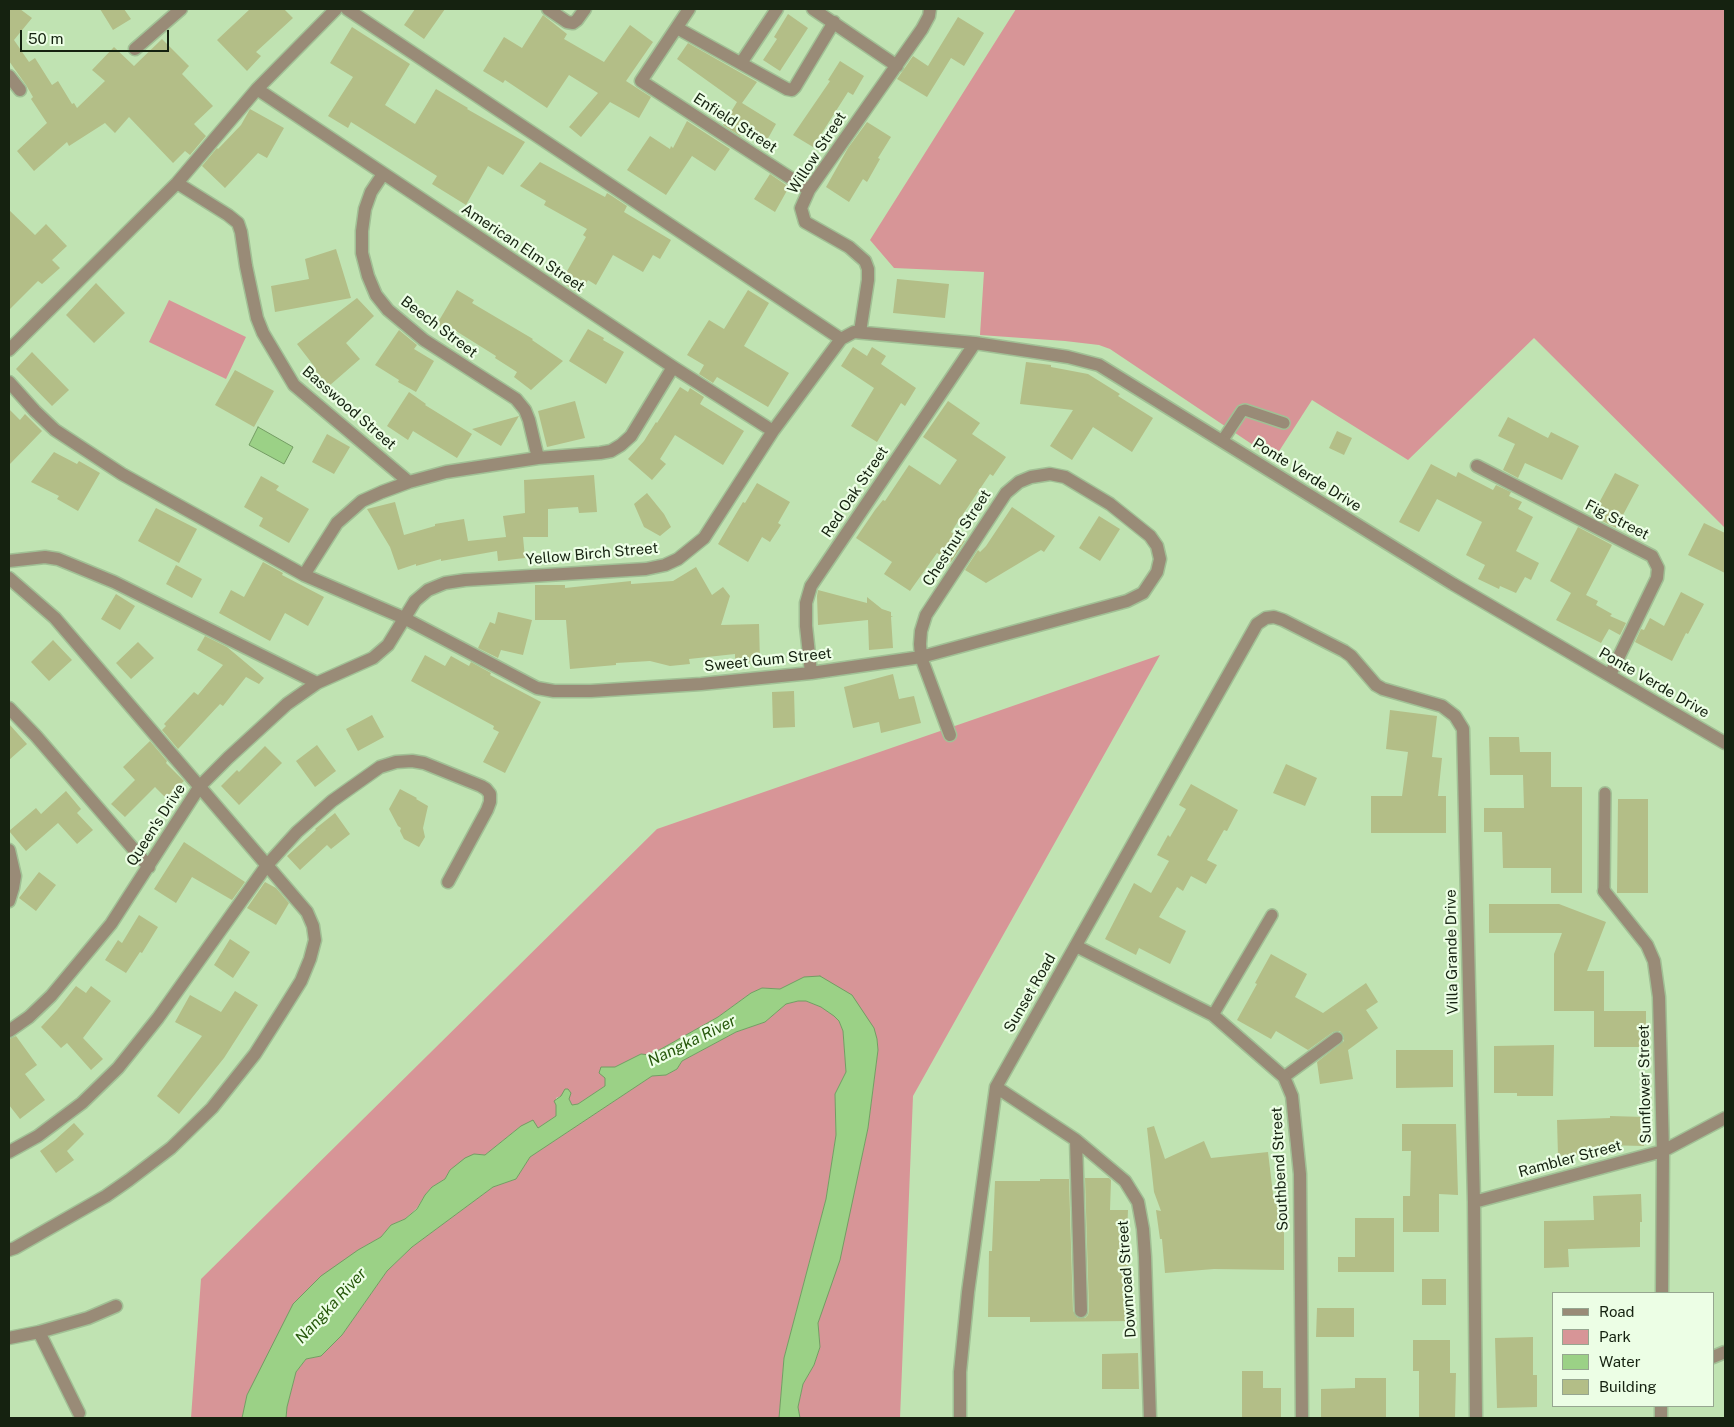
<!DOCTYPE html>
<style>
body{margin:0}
#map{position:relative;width:1734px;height:1427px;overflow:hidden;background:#c0e3b2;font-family:"Public Sans",sans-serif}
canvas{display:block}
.frame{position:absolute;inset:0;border:10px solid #152210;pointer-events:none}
.legend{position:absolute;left:1552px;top:1292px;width:162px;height:115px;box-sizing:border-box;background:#ecfee5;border:1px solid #96a690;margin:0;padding:6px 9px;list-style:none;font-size:15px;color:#152210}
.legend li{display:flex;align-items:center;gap:10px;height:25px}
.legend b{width:25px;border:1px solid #96a690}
.scale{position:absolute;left:20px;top:30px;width:149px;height:22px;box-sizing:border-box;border:2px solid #152210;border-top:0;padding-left:6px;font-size:15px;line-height:18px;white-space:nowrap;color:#152210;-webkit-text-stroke:4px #ecfee5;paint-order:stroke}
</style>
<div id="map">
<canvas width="1734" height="1427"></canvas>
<div class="frame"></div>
<ul class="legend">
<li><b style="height:6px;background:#998b77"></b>Road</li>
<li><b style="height:14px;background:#d79597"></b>Park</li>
<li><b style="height:14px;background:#9bd186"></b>Water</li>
<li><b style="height:14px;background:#b3be87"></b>Building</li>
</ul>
<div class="scale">50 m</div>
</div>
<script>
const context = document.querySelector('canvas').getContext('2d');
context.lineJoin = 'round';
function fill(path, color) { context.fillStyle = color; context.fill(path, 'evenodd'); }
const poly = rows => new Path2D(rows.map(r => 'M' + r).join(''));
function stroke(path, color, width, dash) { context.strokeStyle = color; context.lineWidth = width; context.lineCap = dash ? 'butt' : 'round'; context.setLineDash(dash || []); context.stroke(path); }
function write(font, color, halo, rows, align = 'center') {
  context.font = font + ' "Public Sans",sans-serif'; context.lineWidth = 4.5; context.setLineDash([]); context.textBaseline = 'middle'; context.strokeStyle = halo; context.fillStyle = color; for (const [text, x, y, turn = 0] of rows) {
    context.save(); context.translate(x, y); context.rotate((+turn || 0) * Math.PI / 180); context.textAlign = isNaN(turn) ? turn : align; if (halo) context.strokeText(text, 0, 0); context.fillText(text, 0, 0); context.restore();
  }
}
const green = poly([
 [1016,9,1725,9,1725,528,1534,338,1408,460,1312,400,1274,459,1110,349,1099,345,1065,341,980,335,984,272,894,268,870,240],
 [169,300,246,337,226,379,149,342],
 [1160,655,913,1096,900,1418,800,1418,798,1407,803,1384,814,1365,820,1347,818,1323,854,1193,868,1128,878,1050,877,1039,804,977,780,989,762,988,751,993,718,1017,670,1044,650,1055,641,1054,615,1067,607,1068,605,1086,578,1104,572,1105,569,1099,561,1096,556,1098,556,1116,538,1128,521,1126,485,1155,474,1154,450,1170,445,1179,432,1187,425,1195,417,1208,405,1219,391,1225,381,1237,358,1250,247,1395,242,1418,191,1418,201,1279,657,829],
 [798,1001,806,1001,821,1007,835,1016,839,1021,843,1031,846,1072,835,1094,836,1135,826,1199,784,1358,779,1418,286,1418,287,1407,296,1372,306,1359,321,1356,342,1335,387,1271,412,1247,493,1187,516,1179,530,1157,652,1076,666,1075,677,1069,682,1061,736,1032,765,1022,786,1004]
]);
const water = poly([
 [258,427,293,447,284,464,249,445,258,427],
 [820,976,852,995,874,1028,877,1039,878,1050,868,1128,840,1260,818,1323,820,1347,814,1365,803,1384,798,1407,800,1418,779,1418,784,1358,826,1199,836,1135,835,1094,846,1072,843,1031,839,1021,834,1016,821,1007,806,1001,798,1001,786,1004,765,1022,736,1032,682,1061,677,1069,666,1075,652,1076,530,1157,516,1179,493,1187,412,1247,387,1271,342,1335,321,1356,306,1359,296,1372,287,1407,286,1418,242,1418,247,1395,293,1304,321,1276,358,1250,381,1237,391,1225,405,1219,417,1209,425,1195,432,1187,445,1179,450,1170,465,1158,474,1154,485,1155,521,1126,533,1120,538,1128,556,1116,556,1105,554,1101,561,1096,565,1089,568,1089,571,1093,569,1099,572,1105,578,1104,605,1086,605,1078,599,1073,601,1067,615,1067,641,1054,650,1055,670,1044,718,1017,751,993,762,988,780,989,804,977,820,976]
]);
const building = poly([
 [9,9,20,9,32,18,14,40,29,62,35,58,52,85,58,81,72,104,74,103,77,108,105,81,92,70,114,47,134,66,162,39,189,66,182,74,213,106,194,124,206,136,190,155,185,151,173,163,129,117,115,133,105,123,69,146,67,142,34,171,17,151,47,123,31,99,33,97,26,85,9,61],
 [100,9,124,9,131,19,113,30],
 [250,9,284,9,293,18,256,52,261,56,247,71,217,40],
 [415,9,445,9,424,39,404,25],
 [788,14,808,28,780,71,763,60,777,39,774,37],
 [543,15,567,34,564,39,604,62,630,25,653,42,626,81,651,97,639,118,610,102,581,137,569,127,598,93,569,75,547,108,505,80,503,83,483,71,504,37,522,48],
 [958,17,984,33,964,66,951,58,927,97,897,79,913,56,928,66],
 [352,27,410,64,385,105,415,124,436,89,468,108,467,109,525,142,503,175,488,166,466,205,432,184,437,176,351,122,348,128,328,116,353,77,330,63],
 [688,43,757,82,742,103,776,124,766,142,744,128,740,136,723,125,737,102,677,59],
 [840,61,864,76,853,95,848,92,813,147,793,135,830,81,828,80],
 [250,109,284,128,267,158,258,153,225,188,202,166,217,148,218,149,241,125],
 [687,121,730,149,715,171,692,156,666,195,627,170,650,136,670,149,671,146,673,148],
 [867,122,891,137,878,158,880,159,867,182,863,179,849,202,826,187,848,148],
 [540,162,605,197,607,193,612,196,627,206,624,212,671,240,660,259,653,255,643,272,613,255,596,285,588,280,580,294,561,282,586,237,583,235,587,229,544,205,546,201,520,186],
 [770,174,789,187,775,212,754,199],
 [9,210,35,235,46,224,67,246,52,260,60,268,42,284,38,281,9,310],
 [336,249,351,298,275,312,271,286,309,279,305,259],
 [897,279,949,284,945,318,893,313],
 [96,283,125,313,94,343,66,315],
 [457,290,474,300,472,303,533,339,532,340,563,361,531,390,514,377,517,372,495,358,496,356,456,331,454,334,437,324],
 [748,290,769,303,744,346,789,373,768,407,717,377,713,383,699,374,704,365,687,355,709,320,724,329],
 [357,298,374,316,346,343,360,359,329,386,312,367,314,366,297,344],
 [588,329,604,338,603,340,624,352,606,384,569,361],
 [399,330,417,345,414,349,434,361,416,392,398,382,399,380,375,365],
 [853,347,867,356,872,347,886,356,881,364,916,388,905,406,901,403,877,442,851,426,874,388,841,366],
 [32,352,69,390,52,406,16,369],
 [1026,362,1051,365,1051,367,1088,374,1120,394,1118,396,1153,418,1132,452,1093,427,1072,460,1050,446,1073,410,1020,404],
 [235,370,274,391,254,427,215,405],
 [680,387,688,392,690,388,704,397,700,404,744,431,723,465,675,435,660,459,666,464,652,480,628,459,644,441,656,422,657,423],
 [409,392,426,404,425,405,472,434,457,458,413,431,408,440,387,426],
 [575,401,585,438,547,447,538,411],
 [948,401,980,423,972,434,1006,457,993,476,990,474,951,532,965,541,951,562,937,553,910,591,884,574,892,562,856,538,875,510,883,500,885,501,909,465,940,485,957,460,923,437],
 [9,409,20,420,25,414,42,431,9,465],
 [519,416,501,446,472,429],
 [1508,417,1548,438,1551,432,1579,446,1562,480,1525,463,1518,478,1503,470,1515,444,1498,436],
 [1337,431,1352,438,1344,455,1329,448],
 [327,434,350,447,334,474,312,462],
 [54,452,77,464,79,461,100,473,78,511,57,499,59,496,31,482],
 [1431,464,1456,477,1458,472,1493,490,1496,485,1511,492,1509,496,1522,502,1518,509,1533,517,1516,551,1539,563,1531,580,1525,577,1516,593,1500,586,1499,589,1478,579,1485,565,1466,555,1482,522,1437,499,1419,532,1399,522],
 [1615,473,1639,485,1616,528,1592,516],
 [594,475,597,512,579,513,578,507,548,509,548,537,523,537,525,558,498,561,497,551,441,561,441,559,416,566,416,564,398,570,390,547,367,509,395,502,404,535,435,526,435,524,464,519,468,541,506,537,503,516,525,513,524,480],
 [261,476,279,486,276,490,309,509,289,543,259,526,263,518,244,507],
 [757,483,790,502,778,523,781,525,770,542,762,537,748,562,718,544,743,502,745,503],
 [647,493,664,514,671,527,660,536,644,527,634,504],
 [1012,507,1055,536,1044,552,1041,550,986,583,965,570,978,550,980,552,986,546],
 [156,508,197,529,179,563,138,541],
 [1099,516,1120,529,1100,561,1079,548],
 [1704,523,1725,533,1725,573,1688,555],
 [1578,527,1612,545,1586,595,1598,601,1596,605,1612,614,1610,616,1626,623,1620,635,1609,629,1601,643,1556,620,1571,593,1550,581],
 [263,562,283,573,282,575,324,597,308,626,285,613,270,641,219,613,231,590,244,597],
 [176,565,202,579,192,598,166,584],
 [696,567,712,595,723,587,730,596,721,625,759,624,760,662,735,662,735,654,689,659,690,664,670,666,650,661,616,663,616,665,570,669,566,620,535,620,535,585,565,585,565,588,631,581,631,584,673,581],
 [818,590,867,603,867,597,882,609,891,612,891,616,893,617,891,617,893,648,869,650,868,620,818,625,817,596],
 [1681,592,1704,604,1688,634,1686,633,1672,661,1635,642,1641,629,1644,630,1650,618,1664,626],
 [116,594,135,606,120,630,101,619],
 [498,612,532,620,523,655,501,650,498,658,478,648,490,622,495,624],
 [205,636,227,647,264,678,259,684,246,677,223,706,220,704,178,749,162,730,166,726,164,724,194,692,198,695,223,665,197,650],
 [53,640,72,660,49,681,31,662],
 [138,642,154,658,131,679,116,663],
 [425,655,445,666,451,656,469,666,471,662,491,673,490,675,541,702,505,773,483,762,499,732,493,729,494,726,411,681],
 [893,674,899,699,914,696,921,723,881,733,879,722,853,728,844,687],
 [794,691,795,727,773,728,772,692],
 [1390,710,1437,716,1432,757,1442,758,1438,796,1446,796,1446,833,1371,833,1371,796,1402,796,1408,752,1386,749],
 [372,715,384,737,358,751,346,729],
 [9,724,27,744,9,760],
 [1489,737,1519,737,1520,752,1551,752,1551,787,1582,787,1582,893,1551,893,1551,868,1503,868,1502,832,1484,832,1484,808,1524,808,1523,775,1490,775],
 [150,741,167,761,166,763,184,781,166,798,155,787,125,817,111,804,135,780,123,767],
 [317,745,336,771,315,787,296,761],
 [265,746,282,763,239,805,221,786,237,770,239,772],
 [1286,764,1317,778,1305,806,1273,793],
 [1191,784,1238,810,1227,831,1224,830,1207,860,1217,865,1206,884,1191,876,1183,891,1177,887,1159,917,1186,931,1170,964,1139,948,1136,955,1105,939,1134,883,1151,893,1169,861,1157,855,1168,835,1170,837,1186,809,1179,805],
 [400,789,417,798,416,799,428,806,423,828,425,837,419,847,404,839,400,831,401,828,398,826,389,809],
 [66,791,81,809,77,813,93,830,77,844,58,823,26,851,9,831,36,808,41,814],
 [1618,799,1648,799,1648,893,1617,893],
 [335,813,350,834,331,849,327,845,300,870,287,856,316,830,315,829],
 [184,842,245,882,232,900,192,877,176,903,154,889],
 [39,872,56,885,36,911,19,898],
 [265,882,276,888,289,903,276,925,247,908],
 [1489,904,1559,904,1606,922,1587,971,1604,971,1604,1011,1554,1011,1554,954,1562,933,1489,933],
 [139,915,158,927,142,953,140,952,126,973,105,960,118,940,122,943],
 [230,939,250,952,233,978,214,965],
 [1271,954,1307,974,1295,997,1323,1013,1366,983,1378,1002,1366,1010,1378,1028,1348,1050,1353,1079,1320,1084,1317,1062,1344,1041,1344,1037,1340,1031,1333,1032,1308,1050,1276,1031,1271,1039,1237,1020,1257,984,1255,983],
 [76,986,86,993,91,986,111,1001,83,1038,103,1059,91,1070,67,1043,61,1048,41,1027,57,1010],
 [235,991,258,1005,224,1058,179,1114,157,1096,202,1036,175,1022,190,995,221,1012],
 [1594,1011,1646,1011,1646,1047,1594,1047],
 [16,1036,37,1065,25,1074,45,1100,20,1119,9,1105,9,1039],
 [1554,1045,1553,1096,1517,1096,1517,1093,1494,1093,1494,1046],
 [1396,1050,1453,1050,1453,1087,1396,1088],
 [1610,1116,1645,1117,1644,1146,1600,1145,1600,1154,1558,1156,1557,1120,1610,1118],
 [74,1123,84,1134,67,1151,74,1160,56,1173,40,1151,55,1140],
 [1402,1124,1456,1124,1458,1195,1439,1194,1439,1232,1403,1232,1403,1196,1410,1196,1411,1151,1402,1151],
 [1154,1126,1165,1159,1204,1141,1211,1158,1268,1152,1273,1194,1284,1194,1284,1270,1214,1269,1165,1273,1162,1239,1160,1239,1156,1210,1161,1211,1154,1192,1147,1128],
 [1085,1178,1109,1178,1111,1180,1110,1210,1128,1210,1127,1235,1129,1235,1128,1294,1130,1294,1131,1321,1030,1322,1030,1317,988,1317,989,1251,992,1251,995,1181,1040,1181,1040,1179,1069,1179,1073,1311,1078,1318,1085,1318,1088,1315,1089,1311],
 [1641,1194,1642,1222,1640,1222,1640,1247,1568,1249,1569,1267,1544,1268,1544,1221,1594,1220,1593,1196],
 [1355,1218,1394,1218,1394,1272,1338,1272,1338,1257,1355,1257],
 [1422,1279,1446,1279,1446,1305,1422,1305],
 [1317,1308,1354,1308,1354,1337,1316,1337],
 [1533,1337,1533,1375,1537,1375,1537,1407,1497,1408,1495,1338],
 [1413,1340,1450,1340,1450,1373,1456,1373,1455,1418,1419,1418,1419,1371,1413,1371],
 [1138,1353,1139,1389,1102,1389,1102,1354],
 [1242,1371,1263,1371,1263,1388,1281,1388,1281,1418,1242,1418],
 [1355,1378,1386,1378,1386,1418,1321,1418,1321,1389,1355,1388]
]);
const service = poly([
 [1222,441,1242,411,1245,410,1284,423],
 [1604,891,1605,793],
 [1213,1015,1272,915],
 [1284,1077,1337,1038]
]);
const minor = poly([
 [347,9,841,339],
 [548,9,567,22,573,23,577,20,585,9],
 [689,9,641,81,809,190],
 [813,9,897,66],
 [677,28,787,89,792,90,795,87,834,22],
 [135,49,181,9],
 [741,63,777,9],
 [9,76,20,90],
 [257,89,673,367,773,431],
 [383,174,371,192,365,209,362,231,362,253,368,276,376,295,388,310,424,340,516,399,525,410,529,420,538,458],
 [177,183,228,215,238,223,241,232,246,266,257,318,263,333,294,385,409,482],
 [860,332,868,280,868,269,865,261,849,247,805,222,801,208,809,190,922,29,929,16,930,9],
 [9,350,177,183,257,89,336,9],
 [9,382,35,411,55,430,122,474,304,575,404,618,537,688,554,691,591,691,701,684,811,673,921,657,1127,601,1143,593,1157,572,1160,559,1157,546,1150,536,1110,504,1065,477,1050,474,1031,477,1019,482,1006,493,926,615,921,631,920,644,921,657,950,735],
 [1477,466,1652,556,1658,568,1657,578,1610,675],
 [9,561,45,557,58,559,114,582,317,683],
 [304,575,337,523,362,501,382,492,409,482,446,472,538,458,600,453,611,451,621,445,631,436,673,367],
 [9,578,55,618,307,912,313,926,315,940,310,959,301,981,281,1013,255,1054,212,1108,171,1148,129,1180,106,1196,15,1248,9,1250],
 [811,673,806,626,806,603,811,586,975,343],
 [9,708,36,736,149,867],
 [9,850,15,876,13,888,9,901],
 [1604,891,1647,945,1654,961,1659,997,1663,1151,1662,1293],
 [1076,946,1213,1015,1284,1077,1292,1096,1300,1174,1302,1418],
 [9,1031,29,1017,51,996,111,924,200,786,228,758,287,704,317,683,373,658,388,645,415,601,428,590,445,583,465,580,646,569,665,565,678,559,704,538,773,431,841,339,854,332,975,343,1068,357,1099,365,1453,584,1725,743],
 [996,1087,1076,1140,1125,1181,1138,1202,1143,1229,1145,1257,1150,1418],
 [1076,1140,1081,1311],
 [9,1152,38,1136,82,1103,118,1068,158,1018,267,865,297,832,332,801,380,767,396,762,412,761,424,763,481,786,486,789,490,794,490,802,487,810,448,882],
 [1474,1202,1663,1151,1725,1118],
 [39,1332,79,1413],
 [9,1338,39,1332,88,1318,116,1306],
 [1713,1357,1725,1352],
 [960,1418,960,1372,968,1292,996,1087,1257,624,1266,618,1274,617,1283,620,1344,651,1351,656,1376,685,1383,689,1442,706,1455,716,1463,729,1474,1202,1476,1418],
 [1661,1418,1661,1406]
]);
const streetNames = [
 ["Enfield Street",735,123,33],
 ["Willow Street",817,153,-57],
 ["American Elm Street",523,248,34],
 ["Beech Street",439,327,37],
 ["Basswood Street",349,408,41],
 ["Ponte Verde Drive",1307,475,32],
 ["Red Oak Street",855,492,-56],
 ["Fig Street",1617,520,27],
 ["Chestnut Street",957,538,-57],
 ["Yellow Birch Street",592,554,-5],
 ["Sweet Gum Street",768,660,-6],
 ["Ponte Verde Drive",1654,683,30],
 ["Queen's Drive",156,825,-57],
 ["Villa Grande Drive",1452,952,-91],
 ["Sunset Road",1030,993,-60],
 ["Sunflower Street",1645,1084,-91],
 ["Rambler Street",1570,1159,-15],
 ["Southbend Street",1280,1169,-93],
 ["Downroad Street",1127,1279,-94]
];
const waterNames = [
 ["Nangka River",692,1041,-26],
 ["Nangka River",331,1306,-47]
];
fill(green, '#d79597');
fill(water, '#9bd186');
stroke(water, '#739c63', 1);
fill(building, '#b3be87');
stroke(service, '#a1c095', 14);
stroke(minor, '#a1c095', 15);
stroke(service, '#998b77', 11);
stroke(minor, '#998b77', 12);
write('15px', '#152210', '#ecfee5', streetNames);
write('italic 16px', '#27580b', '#ecfee5', waterNames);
</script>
